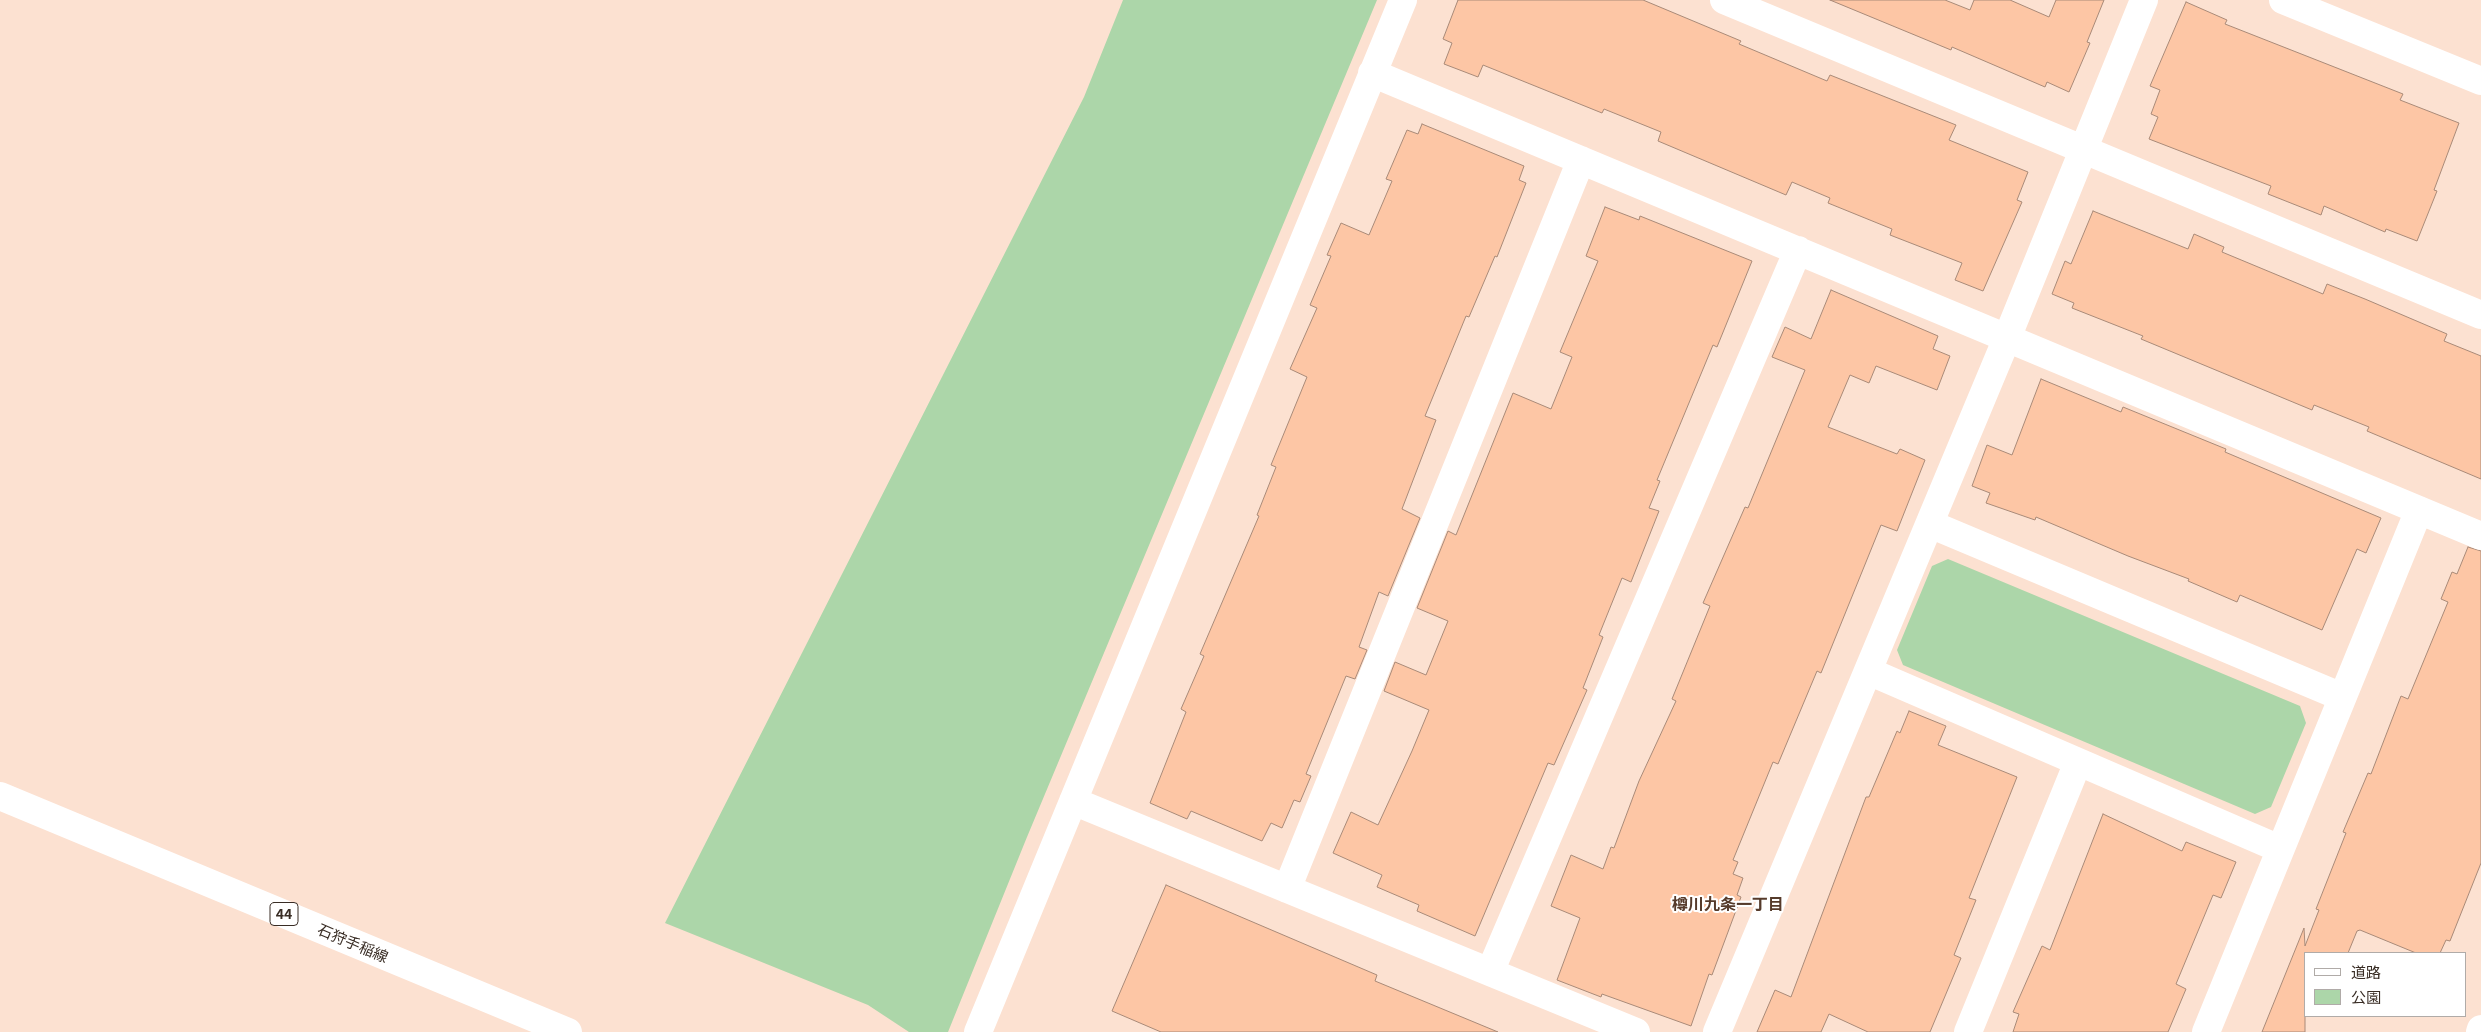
<!DOCTYPE html>
<meta charset="utf-8">
<style>
body{margin:0}
#map{position:relative;width:2481px;height:1032px;overflow:hidden;background:#fce1d1;font-family:Georgia,"Noto Sans JP",serif}
canvas{display:block}
.legend{position:absolute;left:2304px;top:952px;width:162px;height:65px;box-sizing:border-box;background:#fff;border:1px solid #b0aba8;margin:0;padding:6px 9px;list-style:none;font-size:15px;color:#392d25}
.legend li{display:flex;align-items:center;gap:10px;height:25px}
.legend b{width:25px;border:1px solid #b0aba8}
</style>
<div id="map">
<canvas width="2481" height="1032"></canvas>
<ul class="legend">
<li><b style="height:6px;background:#fff"></b>道路</li>
<li><b style="height:14px;background:#acd6a9"></b>公園</li>
</ul>
</div>
<script>
const context = document.querySelector('canvas').getContext('2d');
context.lineJoin = 'round';
function fill(path, color) { context.fillStyle = color; context.fill(path, 'evenodd'); }
const poly = rows => new Path2D(rows.map(r => 'M' + r).join(''));
function stroke(path, color, width, dash) { context.strokeStyle = color; context.lineWidth = width; context.lineCap = dash ? 'butt' : 'round'; context.setLineDash(dash || []); context.stroke(path); }
function write(font, color, halo, rows, align = 'center') {
  context.font = font + ' Georgia,"Noto Sans JP",serif'; context.lineWidth = 4; context.setLineDash([]); context.textBaseline = 'middle'; context.strokeStyle = halo; context.fillStyle = color; for (const [text, x, y, turn = 0] of rows) {
    context.save(); context.translate(x, y); context.rotate((+turn || 0) * Math.PI / 180); context.textAlign = isNaN(turn) ? turn : align; if (halo) context.strokeText(text, 0, 0); context.fillText(text, 0, 0); context.restore();
  }
}
const green = poly([
 [1123,0,1377,0,1027,837,948,1032,909,1032,868,1005,665,923,1084,97],
 [1948,559,2300,706,2306,723,2271,807,2255,814,1903,665,1897,650,1932,566]
]);
const building = poly([
 [1458,0,1643,0,1741,41,1739,44,1827,81,1830,75,1956,125,1949,140,2028,172,2017,200,2022,202,1983,291,1955,280,1962,263,1890,235,1892,229,1828,203,1830,198,1792,182,1786,195,1658,141,1661,132,1604,109,1602,113,1483,65,1478,77,1444,64,1452,43,1443,39,1458,0],
 [1830,0,1945,0,1970,10,1974,0,2010,0,2049,17,2056,0,2104,0,2087,42,2090,43,2069,92,2047,82,2045,87,1952,47,1951,50,1830,0],
 [2186,2,2227,20,2225,24,2403,94,2400,100,2459,123,2434,190,2437,191,2417,241,2386,229,2385,232,2324,206,2321,215,2268,194,2271,186,2149,139,2158,117,2151,114,2160,90,2150,86,2186,2],
 [1422,124,1524,166,1519,180,1526,183,1497,257,1495,256,1469,317,1466,316,1425,416,1436,420,1402,509,1420,518,1388,596,1379,592,1359,647,1367,650,1355,679,1346,676,1306,774,1311,776,1300,802,1294,800,1282,828,1271,823,1262,841,1191,811,1187,819,1150,803,1186,712,1181,709,1204,656,1200,654,1259,516,1257,515,1276,467,1271,465,1307,377,1290,369,1317,308,1310,305,1331,256,1327,255,1341,223,1369,235,1392,181,1386,179,1407,130,1418,134,1422,124],
 [1605,207,1639,220,1640,216,1752,261,1717,347,1713,345,1657,480,1660,481,1649,508,1659,511,1631,582,1622,578,1599,635,1603,637,1583,688,1587,690,1554,765,1548,763,1475,936,1417,911,1419,905,1377,887,1382,875,1333,853,1351,812,1378,825,1412,751,1429,710,1384,691,1395,662,1426,675,1448,621,1417,608,1448,531,1456,535,1513,393,1551,409,1572,357,1560,352,1598,261,1586,256,1605,207],
 [2093,211,2188,249,2194,234,2224,247,2222,252,2323,294,2327,284,2365,299,2447,334,2444,341,2481,356,2481,479,2367,431,2369,427,2314,405,2312,410,2141,339,2143,336,2072,308,2074,303,2052,294,2065,261,2071,264,2093,211],
 [1831,290,1938,336,1933,349,1950,356,1937,390,1876,366,1869,383,1850,375,1828,427,1897,454,1900,449,1925,460,1897,531,1881,525,1821,673,1817,671,1778,764,1773,762,1733,860,1738,862,1733,874,1743,878,1737,895,1741,897,1712,975,1709,974,1691,1026,1602,994,1601,997,1557,980,1580,918,1551,906,1571,855,1603,869,1611,847,1614,848,1639,781,1676,701,1672,699,1710,606,1703,603,1745,507,1748,508,1805,370,1772,357,1785,327,1811,339,1831,290],
 [2041,379,2121,412,2123,407,2226,449,2225,452,2381,518,2366,553,2357,549,2322,630,2240,595,2237,602,2188,581,2189,579,2128,556,2036,517,2035,520,1986,503,1990,493,1972,486,1987,445,2012,455,2041,379],
 [2468,547,2481,551,2481,863,2450,941,2446,940,2440,953,2416,953,2360,930,2357,931,2348,953,2305,953,2305,1032,2262,1032,2304,928,2305,946,2319,910,2316,909,2346,833,2343,832,2368,773,2371,774,2401,696,2408,699,2448,602,2441,599,2452,572,2457,574,2468,547],
 [1909,711,1946,726,1938,745,2017,777,1969,898,1976,900,1954,955,1961,958,1930,1032,1868,1032,1829,1014,1821,1032,1757,1032,1775,990,1791,997,1866,797,1869,797,1897,731,1900,733,1909,711],
 [2103,814,2182,851,2186,842,2236,862,2221,898,2213,895,2176,984,2186,989,2168,1032,2013,1032,2019,1014,2013,1012,2042,946,2050,950,2103,814],
 [1166,885,1377,975,1375,981,1498,1032,1161,1032,1112,1011,1166,885]
]);
const minor = poly([
 [1724,0,2481,315],
 [2283,0,2481,81],
 [1372,73,2481,536],
 [1930,524,2342,697],
 [1868,671,2280,849],
 [1073,801,1636,1032],
 [1287,889,1581,160],
 [1490,972,1798,250],
 [978,1032,1403,0],
 [1717,1032,2007,338,2144,0],
 [1968,1032,2078,762],
 [2206,1032,2419,510],
 [2480,1032,2481,1029]
]);
const major = poly([
 [0,796,568,1032]
]);
const shields = [
 [284,914,28]
];
const shieldNames = [
 ["44",284,914]
];
const streetNames = [
 ["石狩手稲線",353,943,23]
];
const neighbourhoodNames = [
 ["樽川九条一丁目",1728,904]
];
fill(green, '#acd6a9');
fill(building, '#fdc6a5');
stroke(building, '#a98a78', 1);
stroke(minor, '#fff', 28);
stroke(major, '#fff', 28);
for (const [x, y, w] of shields) { const box = new Path2D(); box.roundRect(x - w / 2, y - 11.5, w, 23, 4); context.fillStyle = '#fff'; context.fill(box); stroke(box, '#392d25', 1); }
write('bold 14px', '#392d25', null, shieldNames);
write('15px', '#392d25', '#fff', streetNames);
write('bold 16px', '#563b2b', '#fff', neighbourhoodNames);
</script>
